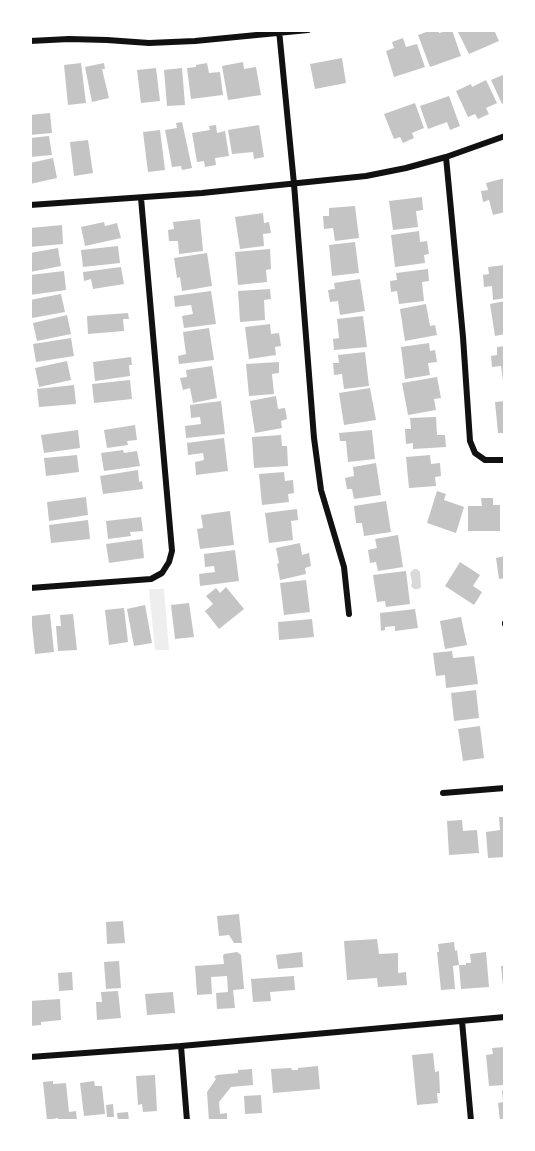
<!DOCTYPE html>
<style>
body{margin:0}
#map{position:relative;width:535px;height:1151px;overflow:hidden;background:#fff;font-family:Quicksand,sans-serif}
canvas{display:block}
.frame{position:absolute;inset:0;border:32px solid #fff;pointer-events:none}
</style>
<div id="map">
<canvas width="535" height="1151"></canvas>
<div class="frame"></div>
</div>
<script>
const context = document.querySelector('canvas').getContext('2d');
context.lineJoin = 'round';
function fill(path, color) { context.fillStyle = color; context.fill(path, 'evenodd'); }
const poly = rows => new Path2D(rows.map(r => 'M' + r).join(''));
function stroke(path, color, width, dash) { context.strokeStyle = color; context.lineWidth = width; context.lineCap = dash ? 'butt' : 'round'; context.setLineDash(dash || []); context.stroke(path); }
const green = poly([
 [149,589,164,589,169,650,155,650]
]);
const water = poly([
 [414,569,417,569,420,572,421,587,419,589,414,589,411,586,412,582,410,573]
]);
const building = poly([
 [432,30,438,30,439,33,452,30,461,56,430,67,418,35],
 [457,30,494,30,499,41,469,54],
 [403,38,406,47,417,44,425,67,394,77,386,51,394,48,392,42],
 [342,58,346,83,315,89,310,64],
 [243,62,244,69,256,67,261,95,228,100,222,66],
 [81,63,86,103,68,105,64,65],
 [104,63,105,69,102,69,109,98,92,102,85,67],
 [207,63,209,73,220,72,223,95,191,99,187,68,196,67,196,65],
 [156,68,160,101,141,103,137,70],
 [182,68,185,105,167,106,164,70],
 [505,74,505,102,502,104,491,80],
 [486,80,497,103,486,108,489,114,478,119,475,114,468,117,456,91,471,84,472,87],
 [449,96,460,126,450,130,447,122,428,129,420,106],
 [415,103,424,128,412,133,414,138,403,143,400,137,394,139,384,114],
 [50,113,52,133,30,135,30,115],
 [182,122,192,168,182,170,181,166,172,167,165,130,177,128,176,123],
 [216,125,217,133,225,131,229,156,215,158,216,165,205,167,204,161,197,162,192,133,210,130,209,126],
 [259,125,264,157,254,159,253,152,232,154,228,130],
 [160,130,165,170,148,172,143,132],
 [49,136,52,155,30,157,30,138],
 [88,140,93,173,74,176,70,142],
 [53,158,57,178,30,184,30,163],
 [505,178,505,212,493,215,489,200,483,202,481,191,488,190,486,183],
 [422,197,423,210,416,211,418,227,393,230,389,201],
 [355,206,359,238,335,241,333,228,324,229,323,216,329,216,329,208],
 [263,213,264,223,269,222,271,233,263,234,264,246,240,249,235,217],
 [200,219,203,251,179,254,178,241,169,241,168,230,174,229,173,222],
 [104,222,105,226,117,223,121,238,85,246,81,227],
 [62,225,63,244,30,247,30,228],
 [419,231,420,242,427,241,429,254,424,255,425,263,395,267,391,235],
 [355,242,359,273,332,276,329,245],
 [118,246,120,263,83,267,81,250],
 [58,248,61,266,30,272,30,253],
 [270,249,271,269,266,270,267,282,238,285,235,252],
 [207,253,212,286,182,291,180,277,177,278,174,258],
 [505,265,505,298,493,300,492,286,484,287,483,275,489,274,488,267],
 [121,267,124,284,93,289,91,279,84,281,83,272],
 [428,269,429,281,422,282,424,301,399,304,397,291,391,292,390,281,397,280,396,273],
 [64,271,66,290,30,295,30,275],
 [360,279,365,311,340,315,338,301,330,302,328,290,335,289,334,283],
 [270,289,271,299,264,300,265,320,240,322,238,291],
 [211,291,216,324,184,328,182,316,193,314,191,305,175,307,174,296],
 [61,294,65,312,32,318,30,300],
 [505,301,505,334,495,336,490,304],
 [426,304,430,326,435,325,437,335,405,341,400,309],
 [128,313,129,319,123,319,124,331,88,334,87,316],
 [67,315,71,334,37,341,33,323],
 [363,316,367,347,334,350,333,339,339,338,337,319],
 [270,324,271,334,279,333,281,346,275,347,276,355,249,359,245,327],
 [209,328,214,360,179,364,178,356,186,354,183,332],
 [71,338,74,356,36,362,33,344],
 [429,343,430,351,435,350,437,362,428,363,430,375,405,379,401,347],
 [505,346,505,380,503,380,501,366,492,367,491,356,497,355,497,347],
 [365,352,369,386,344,389,342,374,334,375,333,363,339,363,338,355],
 [131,357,132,365,129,365,130,376,95,381,93,362],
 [67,361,71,380,39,387,35,368],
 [279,362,279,373,272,374,274,394,249,396,246,364],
 [212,366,217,398,193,403,190,388,183,390,180,378,187,377,186,370],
 [437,377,441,398,434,399,436,410,408,415,402,383],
 [130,380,132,399,94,403,92,384],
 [74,385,76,404,39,407,37,389],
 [370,388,376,420,344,425,339,393],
 [276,396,278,409,285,408,287,419,281,421,282,428,255,433,250,401],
 [221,401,225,434,186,438,185,426,201,424,200,417,191,418,190,405],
 [505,401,505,433,498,433,495,402],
 [436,417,437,435,445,435,446,447,413,449,413,443,406,444,405,429,411,429,410,418],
 [135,425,137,440,127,441,128,445,107,448,104,430],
 [78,430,80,448,44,453,41,435],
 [372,430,375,459,348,462,346,441,340,441,339,433],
 [281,435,282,446,287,446,288,466,254,468,252,437],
 [224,438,228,471,196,475,195,462,204,460,203,453,188,455,187,443],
 [123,450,124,453,137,451,140,466,104,471,101,453],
 [77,455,79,472,46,476,44,458],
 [430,455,431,464,440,463,441,476,435,477,436,486,409,488,406,457],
 [376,463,381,495,354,499,352,489,347,489,345,478,354,476,353,467],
 [138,470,139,482,142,481,143,489,103,494,100,476],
 [284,472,285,481,293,480,294,493,288,494,289,502,262,505,259,474],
 [437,491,446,494,444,500,464,507,456,533,427,523],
 [86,497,88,515,49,521,47,502],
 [481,498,493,498,493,505,500,505,500,531,468,531,468,506,482,506],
 [386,501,391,532,364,536,362,523,356,523,354,506],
 [297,509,298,520,291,521,293,540,269,543,265,513],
 [230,511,234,545,200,549,197,529,203,528,201,515],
 [141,517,143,531,130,532,131,536,108,539,106,521],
 [88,520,90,539,51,543,49,525],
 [398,535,403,567,378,571,376,562,370,563,368,550,377,548,375,539],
 [142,539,144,558,109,563,106,544],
 [300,543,302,555,309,553,311,566,305,568,306,574,280,580,277,564,279,563,276,548],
 [235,550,239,581,200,586,199,574,215,572,214,566,205,567,204,554],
 [505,556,505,578,499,579,496,558],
 [460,562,480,575,473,586,482,592,474,605,445,586],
 [406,571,410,604,386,607,385,601,377,602,373,575],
 [306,580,310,612,284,615,280,583],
 [226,587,244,609,219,629,205,611,213,604,206,596,216,588,220,593],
 [189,603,194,637,175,639,171,605],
 [145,605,152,643,134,646,127,609],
 [124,608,128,642,109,645,105,610],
 [415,609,418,628,395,631,395,626,385,627,385,630,381,631,380,613],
 [50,614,54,652,35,654,31,616],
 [73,614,77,650,58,651,56,626,61,626,60,615],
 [461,617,467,645,445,649,440,621],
 [312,619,314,637,279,640,278,622],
 [452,651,453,658,474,656,478,684,446,688,445,675,436,676,433,653],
 [476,690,479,718,454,721,451,693],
 [480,726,484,758,463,761,458,729],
 [499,817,505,817,505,857,488,858,486,832,500,830],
 [462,820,463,831,477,830,479,853,449,855,447,821],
 [239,914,242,943,234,943,229,935,219,936,217,916],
 [123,921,125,943,107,944,106,922],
 [377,939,379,954,398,953,398,973,406,972,407,985,378,987,377,978,347,980,344,941],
 [454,942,455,951,457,950,459,965,453,966,455,989,441,990,437,952,439,952,438,944],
 [237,952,241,955,244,989,233,990,235,1008,217,1009,216,993,228,992,227,976,211,977,212,994,197,995,195,966,224,964,223,956,224,954],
 [302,952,303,967,278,969,276,955],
 [486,952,489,987,461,989,459,965,466,965,466,963,471,963,470,954],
 [119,961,121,988,106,989,104,962],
 [501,966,505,966,505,986,503,986],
 [72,972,73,990,59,991,58,973],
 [294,976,295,990,270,992,271,1001,253,1002,251,979],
 [118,991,121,1018,97,1020,96,1002,102,1002,101,992],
 [173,992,175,1013,147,1015,145,994],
 [60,999,61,1020,41,1022,41,1025,30,1026,30,1001],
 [505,1047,505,1085,489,1086,486,1055,493,1054,492,1048],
 [433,1053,435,1072,439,1071,440,1093,437,1093,438,1103,417,1105,412,1055],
 [318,1066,320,1089,273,1093,271,1069,291,1068,292,1070,298,1070,298,1068],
 [252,1069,253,1085,231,1087,219,1102,220,1114,227,1113,227,1121,209,1121,207,1092,216,1079,214,1077,217,1075,238,1073,238,1070],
 [155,1075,157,1111,143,1112,142,1104,138,1105,136,1076],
 [53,1081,53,1084,66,1083,69,1112,76,1111,77,1121,58,1121,58,1118,47,1120,43,1082],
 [94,1081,95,1086,102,1086,105,1114,84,1116,80,1083],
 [502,1090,505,1090,505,1121,500,1121,498,1103,503,1102],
 [261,1095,262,1113,245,1114,244,1096],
 [113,1104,114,1117,107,1117,106,1105],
 [128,1112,129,1121,118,1121,117,1113]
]);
const minor = poly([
 [279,30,294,184,314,438,321,490,344,567,349,614],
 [30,41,69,39,107,40,149,43,195,41,308,30],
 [446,157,463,337,470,441,475,453,485,460,505,460],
 [30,205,202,193,366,176,406,168,446,157,505,136],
 [30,588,151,579,162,573,169,562,172,551,141,198],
 [505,623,505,624],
 [443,793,505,788],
 [462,1021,471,1121],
 [181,1046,187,1121],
 [30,1057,181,1046,505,1017]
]);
fill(green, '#eee');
fill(water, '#d9d9d9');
fill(building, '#c4c4c4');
stroke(minor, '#111', 6);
</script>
